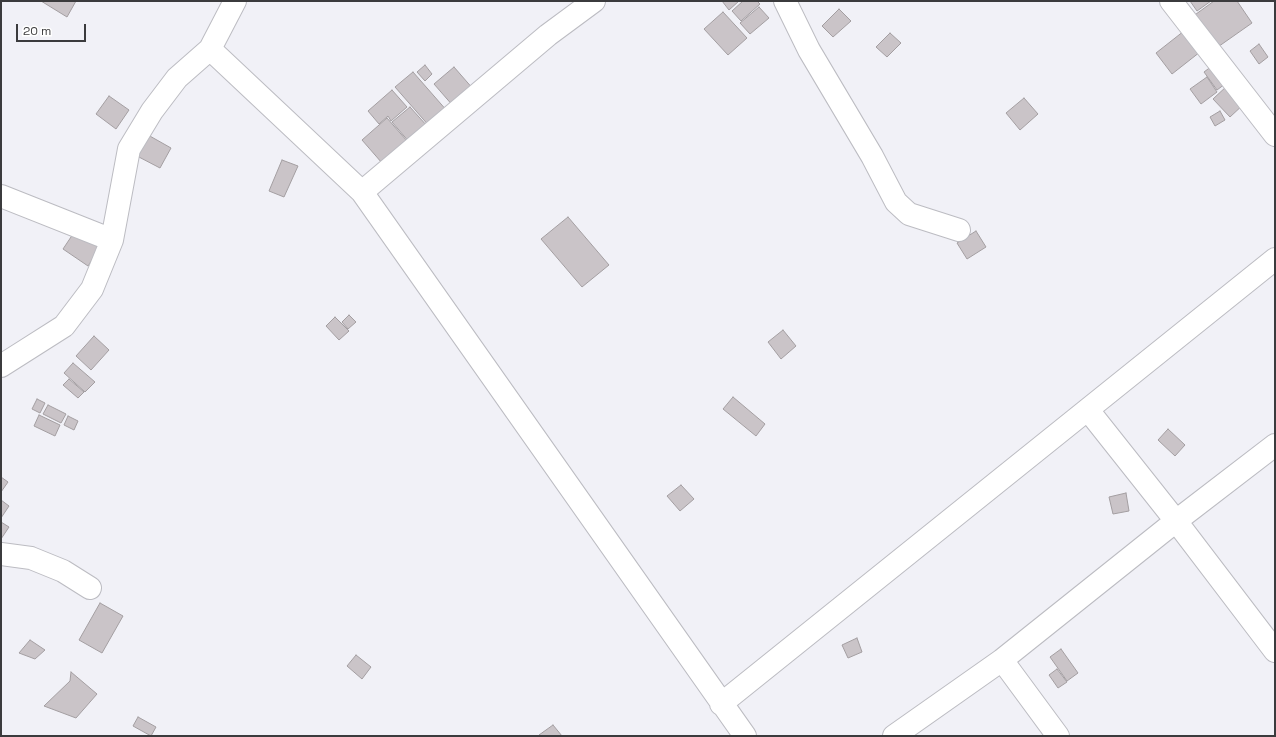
<!DOCTYPE html>
<style>
body{margin:0}
#map{position:relative;width:1276px;height:737px;overflow:hidden;background:#f1f1f7;font-family:"Space Grotesk",sans-serif}
canvas{display:block}
.frame{position:absolute;inset:0;border:2px solid #3b3b3d;pointer-events:none}
.scale{position:absolute;left:16px;top:24px;width:70px;height:18px;box-sizing:border-box;border:2px solid #3b3b3d;border-top:0;padding-left:5px;font-size:12px;line-height:14px;white-space:nowrap;color:#3b3b3d;-webkit-text-stroke:3px #fff;paint-order:stroke}
</style>
<div id="map">
<canvas width="1276" height="737"></canvas>
<div class="frame"></div>
<div class="scale">20 m</div>
</div>
<script>
const context = document.querySelector('canvas').getContext('2d');
context.lineJoin = 'round';
function fill(path, color) { context.fillStyle = color; context.fill(path, 'evenodd'); }
const poly = rows => new Path2D(rows.map(r => 'M' + r).join(''));
function stroke(path, color, width, dash) { context.strokeStyle = color; context.lineWidth = width; context.lineCap = dash ? 'butt' : 'round'; context.setLineDash(dash || []); context.stroke(path); }
const building = poly([
 [41,1,76,1,67,17,41,1],
 [722,1,739,1,729,10,722,1],
 [743,1,757,1,760,4,741,21,732,11,743,1],
 [1190,1,1211,1,1197,11,1190,1],
 [1214,1,1237,1,1252,23,1215,49,1192,17,1214,1],
 [759,7,769,18,750,34,740,23,759,7],
 [839,9,851,21,833,37,822,26,839,9],
 [723,12,747,38,728,55,704,29,723,12],
 [1184,31,1200,52,1172,74,1156,53,1184,31],
 [890,33,901,43,887,57,876,47,890,33],
 [1259,44,1268,57,1259,64,1250,51,1259,44],
 [425,65,432,74,425,81,417,72,425,65],
 [1212,66,1225,84,1217,90,1204,72,1212,66],
 [454,67,474,90,454,107,434,84,454,67],
 [413,72,448,112,430,127,395,87,413,72],
 [1207,77,1217,92,1201,104,1190,89,1207,77],
 [1228,85,1245,103,1230,117,1213,99,1228,85],
 [392,90,407,107,391,121,388,116,379,124,368,111,392,90],
 [109,96,129,110,116,129,96,114,109,96],
 [1024,98,1038,114,1020,130,1006,113,1024,98],
 [410,107,428,127,410,143,392,122,410,107],
 [1220,111,1225,120,1215,126,1210,117,1220,111],
 [387,118,407,141,382,163,362,140,387,118],
 [148,135,171,148,160,168,137,156,148,135],
 [282,160,298,166,284,197,269,191,282,160],
 [568,217,609,265,582,287,541,239,568,217],
 [75,231,100,248,88,266,63,249,75,231],
 [976,231,986,247,967,259,957,243,976,231],
 [349,315,356,322,348,329,342,322,349,315],
 [335,317,349,331,339,340,326,326,335,317],
 [783,330,796,346,781,359,768,342,783,330],
 [94,336,109,350,91,370,76,356,94,336],
 [73,363,95,382,85,392,64,373,73,363],
 [69,379,84,392,78,398,63,385,69,379],
 [733,397,765,424,756,436,723,409,733,397],
 [37,399,45,403,40,413,32,409,37,399],
 [48,405,66,414,61,423,43,414,48,405],
 [39,415,60,425,55,436,34,426,39,415],
 [68,416,78,421,74,430,64,425,68,416],
 [1168,429,1185,445,1175,456,1158,440,1168,429],
 [1,477,8,482,1,492,1,477],
 [681,485,694,499,680,511,667,496,681,485],
 [1126,493,1129,511,1113,514,1109,497,1126,493],
 [1,500,9,506,1,518,1,500],
 [1,522,9,527,1,539,1,522],
 [100,603,123,616,102,653,79,640,100,603],
 [857,638,862,652,848,658,842,645,857,638],
 [30,640,45,650,35,659,19,653,30,640],
 [1061,649,1078,673,1067,681,1050,657,1061,649],
 [356,655,371,667,362,679,347,666,356,655],
 [1057,669,1067,682,1058,688,1049,675,1057,669],
 [71,672,97,694,76,718,44,706,70,681,71,672],
 [138,717,156,727,151,736,133,726,138,717],
 [553,725,562,736,540,736,539,735,553,725]
]);
const minor = poly([
 [785,1,809,50,872,156,896,202,909,214,959,230],
 [1171,1,1275,135],
 [210,49,362,192,745,736],
 [362,192,548,35,594,1],
 [1,196,112,240],
 [1,366,64,326,92,289,112,240,129,149,152,111,177,78,210,49,235,1],
 [1088,410,1176,521,1275,651],
 [1,554,31,558,63,571,90,588],
 [1002,660,1058,736],
 [721,704,1275,259],
 [894,736,1002,660,1176,521,1275,445]
]);
fill(building, '#cac4c8');
stroke(building, '#a39ea1', 1);
stroke(minor, '#bcbcc2', 24);
stroke(minor, '#fff', 22);
</script>
